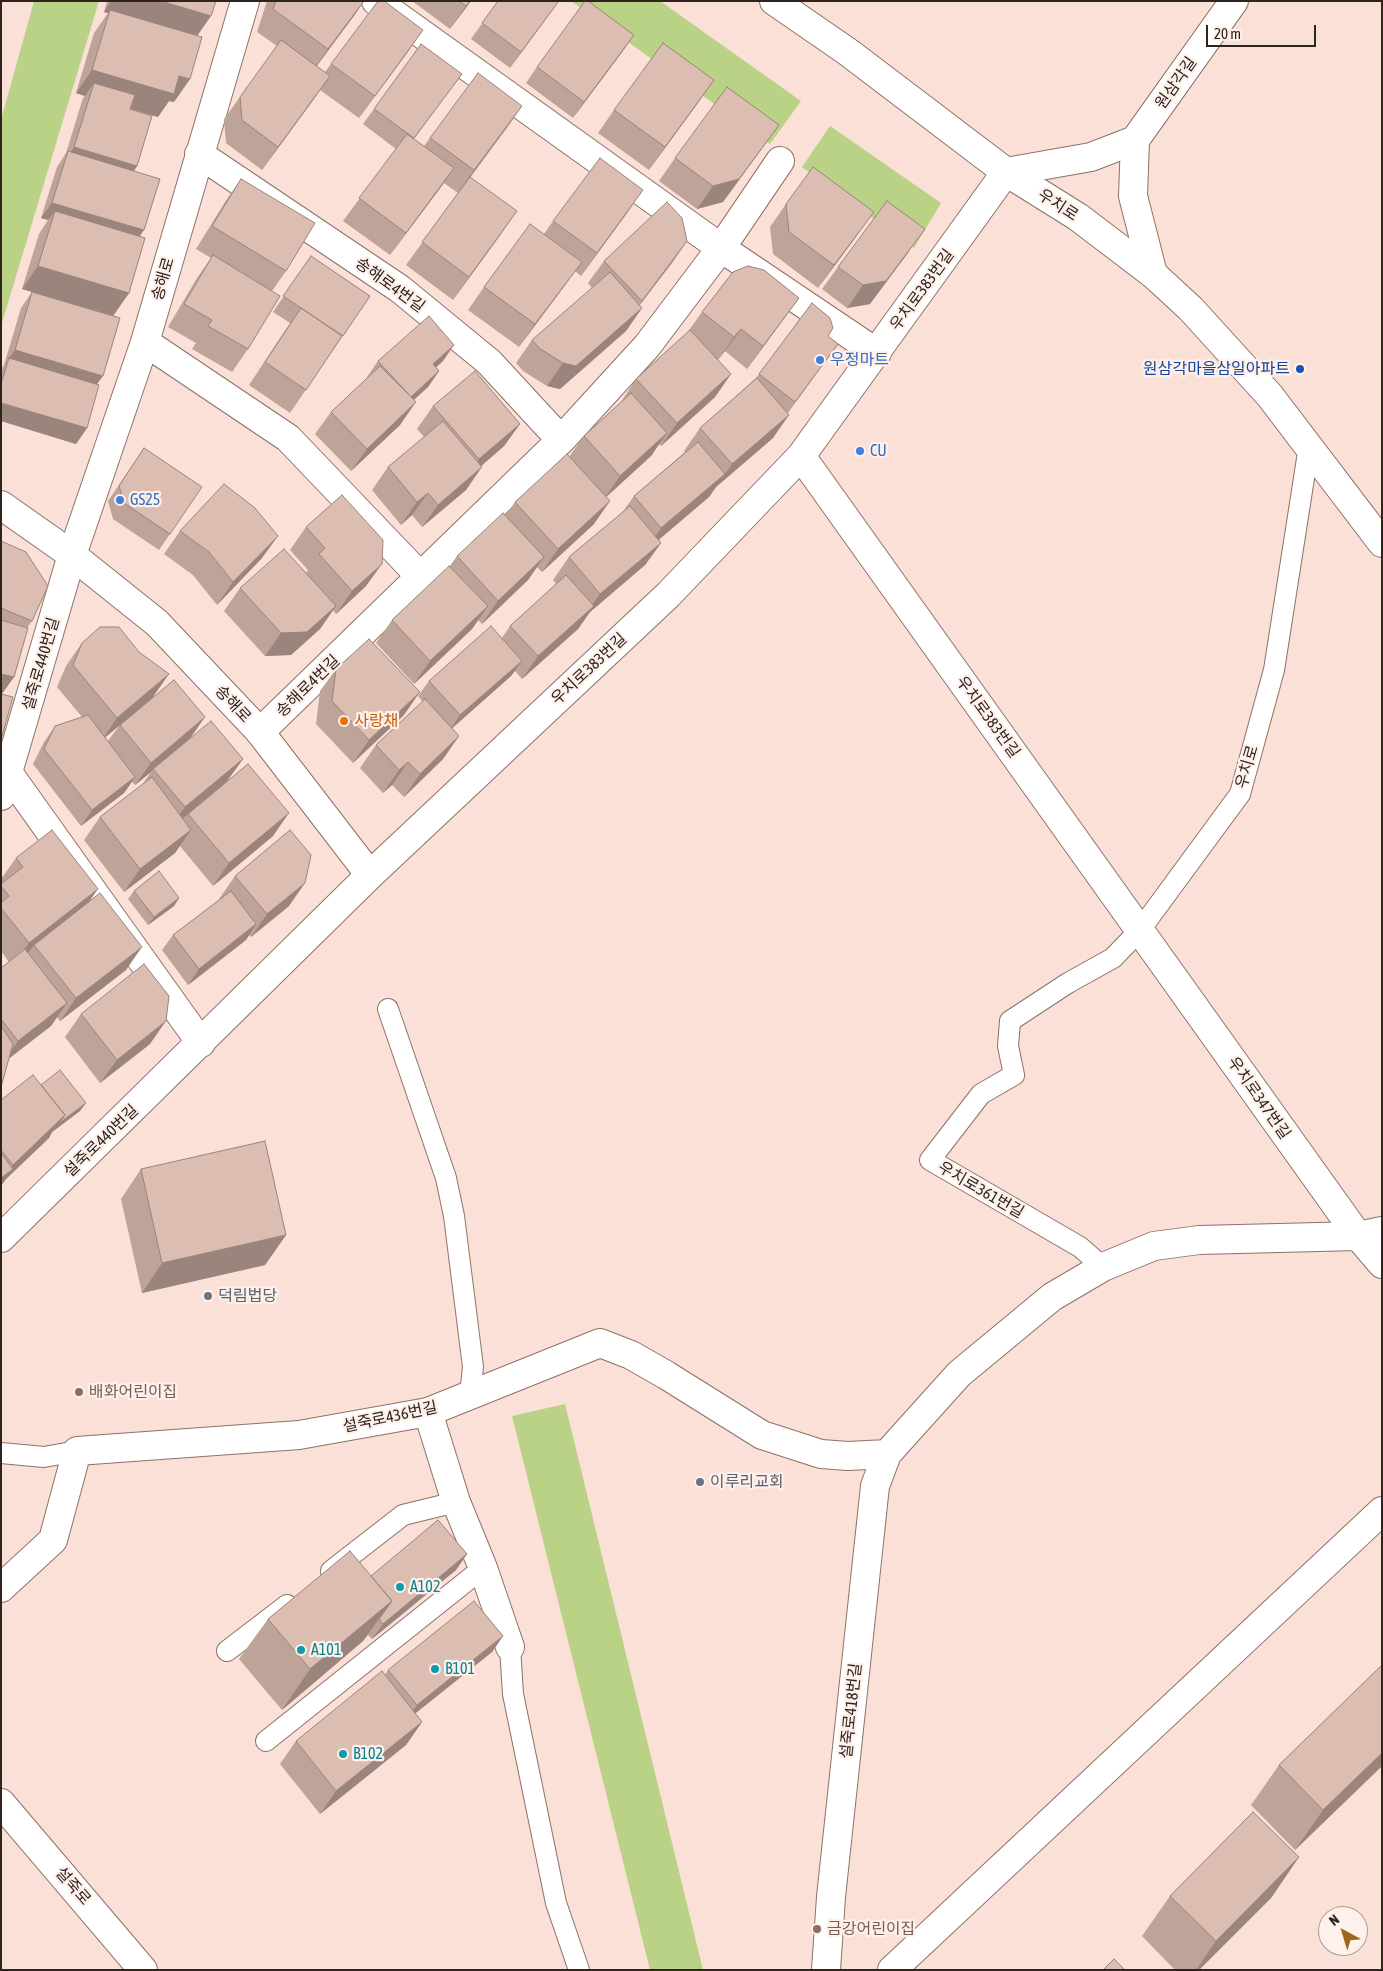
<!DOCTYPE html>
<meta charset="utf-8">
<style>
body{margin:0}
#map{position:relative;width:1383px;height:1971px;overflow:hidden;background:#fae0d7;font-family:"Asap Condensed",sans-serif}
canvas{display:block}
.frame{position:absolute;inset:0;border:2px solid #2f231e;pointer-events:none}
.north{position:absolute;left:1318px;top:1906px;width:50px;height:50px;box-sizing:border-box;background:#fef1ec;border:1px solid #ab9f9a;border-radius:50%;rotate:321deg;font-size:14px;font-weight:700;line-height:20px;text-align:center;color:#2f231e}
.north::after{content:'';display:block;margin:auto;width:18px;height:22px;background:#9b671d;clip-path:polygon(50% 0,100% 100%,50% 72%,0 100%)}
.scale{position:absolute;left:1206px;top:25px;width:110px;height:22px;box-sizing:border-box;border:2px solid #2f231e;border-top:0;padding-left:6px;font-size:15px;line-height:18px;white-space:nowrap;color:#2f231e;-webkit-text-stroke:4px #fef1ec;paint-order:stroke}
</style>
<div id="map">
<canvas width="1383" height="1971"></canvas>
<div class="frame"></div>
<div class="north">N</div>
<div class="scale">20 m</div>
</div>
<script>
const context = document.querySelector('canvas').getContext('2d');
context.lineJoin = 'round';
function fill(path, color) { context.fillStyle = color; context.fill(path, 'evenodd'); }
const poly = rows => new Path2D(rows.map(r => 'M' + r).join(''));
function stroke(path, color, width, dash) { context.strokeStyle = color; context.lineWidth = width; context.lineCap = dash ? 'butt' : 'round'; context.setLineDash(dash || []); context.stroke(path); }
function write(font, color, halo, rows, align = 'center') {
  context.font = font + ' "Asap Condensed","Noto Sans KR",sans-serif'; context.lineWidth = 4.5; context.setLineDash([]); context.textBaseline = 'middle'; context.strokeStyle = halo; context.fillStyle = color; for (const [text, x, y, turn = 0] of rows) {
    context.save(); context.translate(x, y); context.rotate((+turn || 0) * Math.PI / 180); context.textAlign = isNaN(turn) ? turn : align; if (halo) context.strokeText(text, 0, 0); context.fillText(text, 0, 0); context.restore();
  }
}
const green = poly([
 [34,1,99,1,1,326,1,120],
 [571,1,660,1,801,101,770,144],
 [830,126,941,203,914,248,802,167],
 [565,1404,703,1970,650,1970,512,1416]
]);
const lane = poly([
 [388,1009,446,1178,454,1216,473,1367,470,1395],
 [1103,1267,1080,1247,930,1160,981,1094,1014,1075,1008,1046,1010,1021,1068,983,1113,958,1140,930,1240,794,1274,670,1309,446],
 [1,1453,44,1457,77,1451],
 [331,1571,403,1515,456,1502],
 [510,1647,513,1694,556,1903,579,1970],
 [227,1651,287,1605],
 [266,1741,483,1568]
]);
const street = poly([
 [376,1,721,248,877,353],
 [1135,140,1234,1],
 [199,154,400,289,489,362,561,440],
 [145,342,288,438,421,577],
 [801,456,1358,1236,1382,1264],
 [260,732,561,440,647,346,721,248,780,161],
 [9,774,201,1043],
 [1,796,72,555,145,342,245,1],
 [1,1238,370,875,668,595,801,456,1006,172,1091,157,1135,140,1133,196,1153,274],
 [428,1412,456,1502,483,1568,510,1647],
 [1,1588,53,1540,77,1451,299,1435,428,1412,600,1343,631,1355,666,1375,762,1435,821,1454,848,1456,887,1454],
 [826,1970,831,1897,875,1486,887,1454,959,1374,1052,1297,1103,1267,1154,1246,1199,1240,1358,1236,1382,1231]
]);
const secondary = poly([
 [774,1,848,52,1006,172,1078,217,1153,274,1191,309,1270,396,1382,543],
 [1,505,72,555,157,623,260,732,370,875],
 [1,1803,143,1970],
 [892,1970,1382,1511]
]);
const wall = poly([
 [107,1,216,1,197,36,190,79,174,102,169,101,158,117,130,109,137,166,134,171,140,236,129,293,113,316,22,289,39,234,48,220,41,218,57,167,66,153,83,98,85,96,76,93,94,33,108,13,104,12],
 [267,1,364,1,317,66,325,72,331,64,407,53,359,118,320,90,262,170,226,143,224,119,277,46,257,32],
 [412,1,471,1,450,29],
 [498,1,559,1,510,68,471,39],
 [634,35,573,118,526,83,537,67],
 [462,74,414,139,424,146,430,138,522,106,470,178,501,234,453,300,406,265,458,193,444,183,390,255,343,221,396,149,363,124,374,109],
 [714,80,649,170,598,133,614,110],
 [779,125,723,202,697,209,659,181,675,158],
 [241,179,286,271,272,291,248,349,232,372,192,349,196,343,168,327,197,278,211,258,196,249,225,202],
 [786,204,858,234,818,288,773,254,770,227],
 [627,213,581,276,575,271,519,347,468,310,484,287,544,234,553,221],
 [687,241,671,264,639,305,642,308,626,331,560,389,547,386,523,371,516,363,532,340,592,288,588,283,604,261],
 [909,252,870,304,847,308,822,289,838,267],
 [311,256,370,296,290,413,249,385,290,323,273,312],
 [32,292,97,384,87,428,76,444,1,421,1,370,4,365,21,308],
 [799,298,783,320,747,369,725,351,718,360,731,374,715,397,661,446,659,444,651,456,606,497,594,524,542,572,537,567,528,580,482,624,478,620,472,629,414,684,376,643,392,620,450,566,457,556,505,516,515,502,569,457,584,436,621,402,636,379,687,333,702,312],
 [812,303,828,336,838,344,788,413,773,438,716,487,709,497,659,540,661,543,645,565,590,612,578,629,522,679,515,671,511,676,452,728,459,736,443,759,404,797,392,785,383,793,360,768,376,745,423,702,418,696,429,681,502,638,510,626,556,584,553,580,569,557,622,513,634,496,685,452,684,451,700,428,756,378],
 [378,361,443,361,436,367,439,371,428,387,414,400,400,425,351,471,315,434,331,412,368,378,367,377],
 [433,406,520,424,504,446,481,466,466,490,422,527,412,515,401,525,372,490,388,467,424,437,417,429],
 [144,448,170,534,159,550,113,519,108,501],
 [306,527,366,586,336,614,333,610,320,629,291,655,265,656,224,611,240,588,306,573,308,570,290,550],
 [180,531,262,558,217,605,193,575,164,554],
 [1,541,32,621,27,628,14,677,2,694,1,740],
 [82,643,154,697,192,737,243,759,227,781,273,836,213,886,180,846,175,853,124,892,84,840,100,817,142,785,151,772,135,785,132,782,124,793,81,826,33,764,44,742,55,726,82,717,57,687,66,666],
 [119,726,108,741,105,737],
 [336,669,404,715,353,763,316,724,320,691],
 [16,858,89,901,126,970,60,1021,57,1017,51,1026,9,1058,1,1087,1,968,9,962,1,951,1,884,2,884,1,879],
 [235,876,289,906,251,937,249,935,246,940,188,985,162,950,173,935,220,899,219,899],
 [134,891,179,898,174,906,148,925,128,899],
 [81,1014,150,1044,100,1083,65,1037],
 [41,1085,80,1111,52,1132,49,1138,6,1179,1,1186,1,1100],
 [141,1169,286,1235,265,1265,142,1293,121,1199],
 [467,1554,456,1570,372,1639,368,1635,363,1641,282,1710,239,1659,268,1619,371,1576],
 [503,1636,492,1652,415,1713,422,1722,406,1745,320,1814,280,1764,296,1741,385,1675,388,1670],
 [1382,1665,1382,1766,1295,1850,1251,1805,1279,1765],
 [1299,1857,1271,1898,1199,1970,1175,1970,1142,1936,1170,1896]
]);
const shadedWall = poly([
 [111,1,161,1,211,16,195,39,110,10,108,13,104,12],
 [364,1,354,16,312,72,328,49],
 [470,1,471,1,450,29,466,6],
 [559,1,510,68,521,52],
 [423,30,407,53,359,118],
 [634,35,623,51,573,118,584,102],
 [92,70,179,76,190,79,174,102,169,101,158,117,90,97,94,83,85,96,76,93],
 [330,76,314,99,262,170,278,147],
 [714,80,698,103,649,170,665,147],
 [522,106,506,129,458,193,474,170],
 [779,125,723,202,697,209,713,186],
 [74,147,137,166,126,182,65,161],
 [454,168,438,191,390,255,406,233],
 [643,190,627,213,581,276,597,253],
 [52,203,144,230,133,246,55,211,48,220,41,218],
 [517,211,501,234,453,300,469,277],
 [874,212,858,234,818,288,834,265],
 [925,229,870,304,847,308,863,285],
 [687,241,671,264,630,318,642,308,626,331,560,389,547,386,563,363,629,319,642,301],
 [582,262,566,284,519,347,535,324],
 [38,266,129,293,113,316,22,289],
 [799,298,783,320,747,369,763,346],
 [741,329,725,351,718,360,734,337],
 [838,344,782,421,789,415,773,438,716,487,732,464,782,421],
 [454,345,443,361,422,380,433,364],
 [15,350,103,376,92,391,9,358,4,365],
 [439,371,428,387,399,413,410,397],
 [731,374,715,397,661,446,677,423],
 [416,402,400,425,351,471,367,449],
 [1,403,87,428,76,444,1,421],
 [520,424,504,446,463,482,479,459],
 [667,433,651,456,604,499,620,476],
 [482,467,466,490,422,527,438,505],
 [725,474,709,497,645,551,661,528],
 [428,493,412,515,401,525,417,502],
 [610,501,594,524,542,572,558,549],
 [278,536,262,558,217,605,233,582],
 [661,543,645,565,590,612,578,629,522,679,538,656,587,612,600,594],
 [544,557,528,580,482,624,498,601],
 [382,564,366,586,336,614,352,591],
 [336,606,320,629,291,655,265,656,281,633],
 [488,606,472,629,414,684,430,661],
 [522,661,511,676,449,731,460,715],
 [1,674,14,677,1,695],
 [169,674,153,697,101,741,117,718],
 [420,692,404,715,353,763,369,740],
 [205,717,189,740,153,769,151,772,135,785,151,763],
 [459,736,443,759,404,797,420,774],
 [243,759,227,781,169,830,185,807],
 [408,762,392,785,383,793,399,770],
 [135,777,124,793,81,826,92,810],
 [289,813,273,836,213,886,229,863],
 [191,830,175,853,124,892,140,869],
 [305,883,289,906,251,937,267,914],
 [98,889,82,912,34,945,26,956,13,966,29,943],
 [179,898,174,906,148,925,154,917],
 [256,924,246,940,188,985,199,969],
 [142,947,126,970,60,1021,76,998],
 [67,1003,51,1026,2,1064,18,1041],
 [166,1021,150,1044,100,1083,117,1060],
 [86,1103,80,1111,52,1132,49,1138,6,1179,1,1186,1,1178,7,1174,13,1165,65,1115],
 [286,1235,265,1265,142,1293,162,1263],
 [467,1554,456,1570,372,1639,383,1624],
 [392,1601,363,1641,282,1710,310,1669],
 [503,1636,492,1652,406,1721,417,1705],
 [422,1722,406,1745,320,1814,336,1791],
 [1382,1753,1382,1766,1295,1850,1323,1810],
 [1299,1857,1271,1898,1199,1970,1196,1970,1216,1941]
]);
const building = poly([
 [161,1,216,1,211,16,161,1],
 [276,1,364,1,328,49,273,9,276,1],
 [378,1,384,1,423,30,375,96,331,64,378,1],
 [459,1,470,1,466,6,459,1],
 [498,1,559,1,521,52,482,23,498,1],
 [585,1,588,1,634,35,584,102,537,67,585,1],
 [110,10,202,37,190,79,179,76,174,94,92,70,110,10],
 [281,40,330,76,278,147,242,120,240,97,281,40],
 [663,43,714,80,665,147,614,110,663,43],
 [421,44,462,74,414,138,374,109,421,44],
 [478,73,522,106,474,170,430,138,478,73],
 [94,83,135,95,130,109,152,116,137,166,74,147,94,83],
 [727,87,779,125,739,179,713,186,675,158,727,87],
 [407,134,454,168,406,233,359,198,407,134],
 [68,151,160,179,144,230,52,203,68,151],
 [600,158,643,190,597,253,553,221,600,158],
 [813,167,874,212,834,265,789,232,786,204,813,167],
 [470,177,517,211,469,277,422,242,470,177],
 [241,179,315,223,286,271,212,226,241,179],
 [887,201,925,229,886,281,863,285,838,267,887,201],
 [667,202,682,218,687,241,642,301,604,261,667,202],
 [55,211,145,238,129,293,38,266,55,211],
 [530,224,582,262,535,324,484,287,530,224],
 [213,255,280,296,248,349,208,326,212,320,184,304,213,255],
 [311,256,370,296,343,336,283,296,311,256],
 [748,266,764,270,799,298,763,346,741,329,734,337,702,312,733,272,748,266],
 [610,272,642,308,576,366,563,363,539,348,532,340,610,272],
 [32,292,120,318,103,376,15,350,32,292],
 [812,303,830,318,833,328,828,336,838,344,795,402,759,374,812,303],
 [301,308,342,336,306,390,265,362,301,308],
 [429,316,454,345,433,364,439,371,411,397,378,361,429,316],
 [690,330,731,374,677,423,636,379,690,330],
 [9,358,99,385,87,428,1,403,1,384,9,358],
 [380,366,416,402,367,449,331,412,380,366],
 [475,371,520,424,479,459,433,406,475,371],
 [757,378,789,415,732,464,700,428,757,378],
 [631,393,667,433,620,476,584,436,631,393],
 [443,421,482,467,438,505,428,493,417,502,388,467,443,421],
 [698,442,725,474,661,528,634,496,698,442],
 [144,448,202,487,170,534,124,503,119,486,144,448],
 [567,454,610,501,558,549,515,502,567,454],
 [224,484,255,508,278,536,233,582,209,552,180,531,224,484],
 [342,495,383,540,382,564,352,591,319,554,325,548,306,527,342,495],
 [630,506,661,543,600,594,569,557,630,506],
 [503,513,544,557,498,601,457,556,503,513],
 [1,541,26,552,48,586,32,621,1,608,1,541],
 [284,549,336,606,307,632,281,633,240,588,284,549],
 [449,566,488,606,430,661,392,620,449,566],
 [566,575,594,606,538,656,510,626,566,575],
 [1,620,28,628,14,677,1,674,1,620],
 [491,626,522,661,460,715,429,681,491,626],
 [100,627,119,627,139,652,169,674,117,718,73,665,82,643,100,627],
 [369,639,420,692,369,740,332,701,336,669,369,639],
 [174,680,205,717,151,763,120,725,174,680],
 [1,694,13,697,1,740,1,694],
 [425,699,459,736,420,774,408,762,399,770,376,745,425,699],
 [88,715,135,777,92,810,44,749,55,726,88,715],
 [211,721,243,759,185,807,153,769,211,721],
 [248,764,289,813,229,863,188,814,248,764],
 [152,777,191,830,140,869,100,817,152,777],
 [52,830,98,889,29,943,1,908,1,903,9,896,1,886,1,884,23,867,16,858,52,830],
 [290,830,311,855,305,883,267,914,235,876,290,830],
 [159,871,179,898,154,917,134,891,159,871],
 [231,891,256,924,199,969,173,935,231,891],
 [100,893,142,947,76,998,34,945,100,893],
 [25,949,67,1003,18,1041,1,1019,1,968,25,949],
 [144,964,169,996,166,1021,117,1060,81,1014,144,964],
 [1,1026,13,1044,1,1087,1,1026],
 [60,1070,86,1103,58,1124,65,1115,41,1085,60,1070],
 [33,1075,65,1115,13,1165,1,1150,1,1100,33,1075],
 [265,1141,286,1235,162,1263,141,1169,265,1141],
 [1,1153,13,1169,1,1178,1,1153],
 [438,1520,467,1554,383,1624,379,1619,392,1601,371,1576,438,1520],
 [350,1551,392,1601,310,1669,268,1619,350,1551],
 [474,1601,503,1636,417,1705,388,1670,474,1601],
 [1382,1665,1382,1753,1323,1810,1279,1765,1382,1665],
 [382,1671,422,1722,336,1791,296,1741,382,1671],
 [1253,1812,1299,1857,1216,1941,1170,1896,1253,1812],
 [1114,1959,1125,1970,1103,1970,1114,1959]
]);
const markers = [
 [820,360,5,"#3f7fe0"],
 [1300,369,5,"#1a4fb4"],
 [860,451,5,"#3f7fe0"],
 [120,500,5,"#3f7fe0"],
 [344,721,5,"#e8710a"],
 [208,1296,5,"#6b7280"],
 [79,1392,5,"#8d6e63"],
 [700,1482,5,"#6b7280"],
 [400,1587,5,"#0f9aa8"],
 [301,1650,5,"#0f9aa8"],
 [435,1669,5,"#0f9aa8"],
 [343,1754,5,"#0f9aa8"],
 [817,1929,5,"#8d6e63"]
];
const streetNames = [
 ["원삼각길",1176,83,-55],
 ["우치로",1058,205,33],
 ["송해로",163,279,-74],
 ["송해로4번길",390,285,36],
 ["우치로383번길",922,290,-54],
 ["설죽로440번길",41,664,-74],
 ["우치로383번길",589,669,-43],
 ["송해로4번길",308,686,-44],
 ["송해로",233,704,47],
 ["우치로383번길",988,717,54],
 ["우치로",1247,767,-74],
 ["우치로347번길",1259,1098,55],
 ["설죽로440번길",101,1141,-44],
 ["우치로361번길",981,1190,30],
 ["설죽로436번길",390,1417,-12],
 ["설죽로418번길",851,1711,-84],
 ["설죽로",73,1886,49]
];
const shopNames = [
 ["우정마트",830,360],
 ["CU",870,451],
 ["GS25",130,500]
];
const transitNames = [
 ["원삼각마을삼일아파트",1290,369]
];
const foodNames = [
 ["사랑채",354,721]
];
const worshipNames = [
 ["덕림법당",218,1296],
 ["이루리교회",710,1482]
];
const educationNames = [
 ["배화어린이집",89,1392],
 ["금강어린이집",827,1929]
];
const cultureNames = [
 ["A102",410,1587],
 ["A101",311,1650],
 ["B101",445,1669],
 ["B102",353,1754]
];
fill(green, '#b9d285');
stroke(lane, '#8e7167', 22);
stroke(street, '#8e7167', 30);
stroke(secondary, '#8e7167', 30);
stroke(lane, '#fff', 20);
stroke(street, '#fff', 28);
stroke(secondary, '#fff', 28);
fill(wall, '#bda398');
fill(shadedWall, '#9a847c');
fill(building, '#dcbdb1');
stroke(building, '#9a847c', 1);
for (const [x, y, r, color] of markers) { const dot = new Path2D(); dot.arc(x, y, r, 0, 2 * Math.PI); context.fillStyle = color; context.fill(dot); stroke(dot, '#fef1ec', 2); }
write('16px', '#2f231e', '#fef1ec', streetNames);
write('16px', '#366cbe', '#fef1ec', shopNames, 'left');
write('16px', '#164399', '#fef1ec', transitNames, 'right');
write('16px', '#c56008', '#fef1ec', foodNames, 'left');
write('16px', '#5b616d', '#fef1ec', worshipNames, 'left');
write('16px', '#785e54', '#fef1ec', educationNames, 'left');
write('16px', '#0d838f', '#fef1ec', cultureNames, 'left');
</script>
